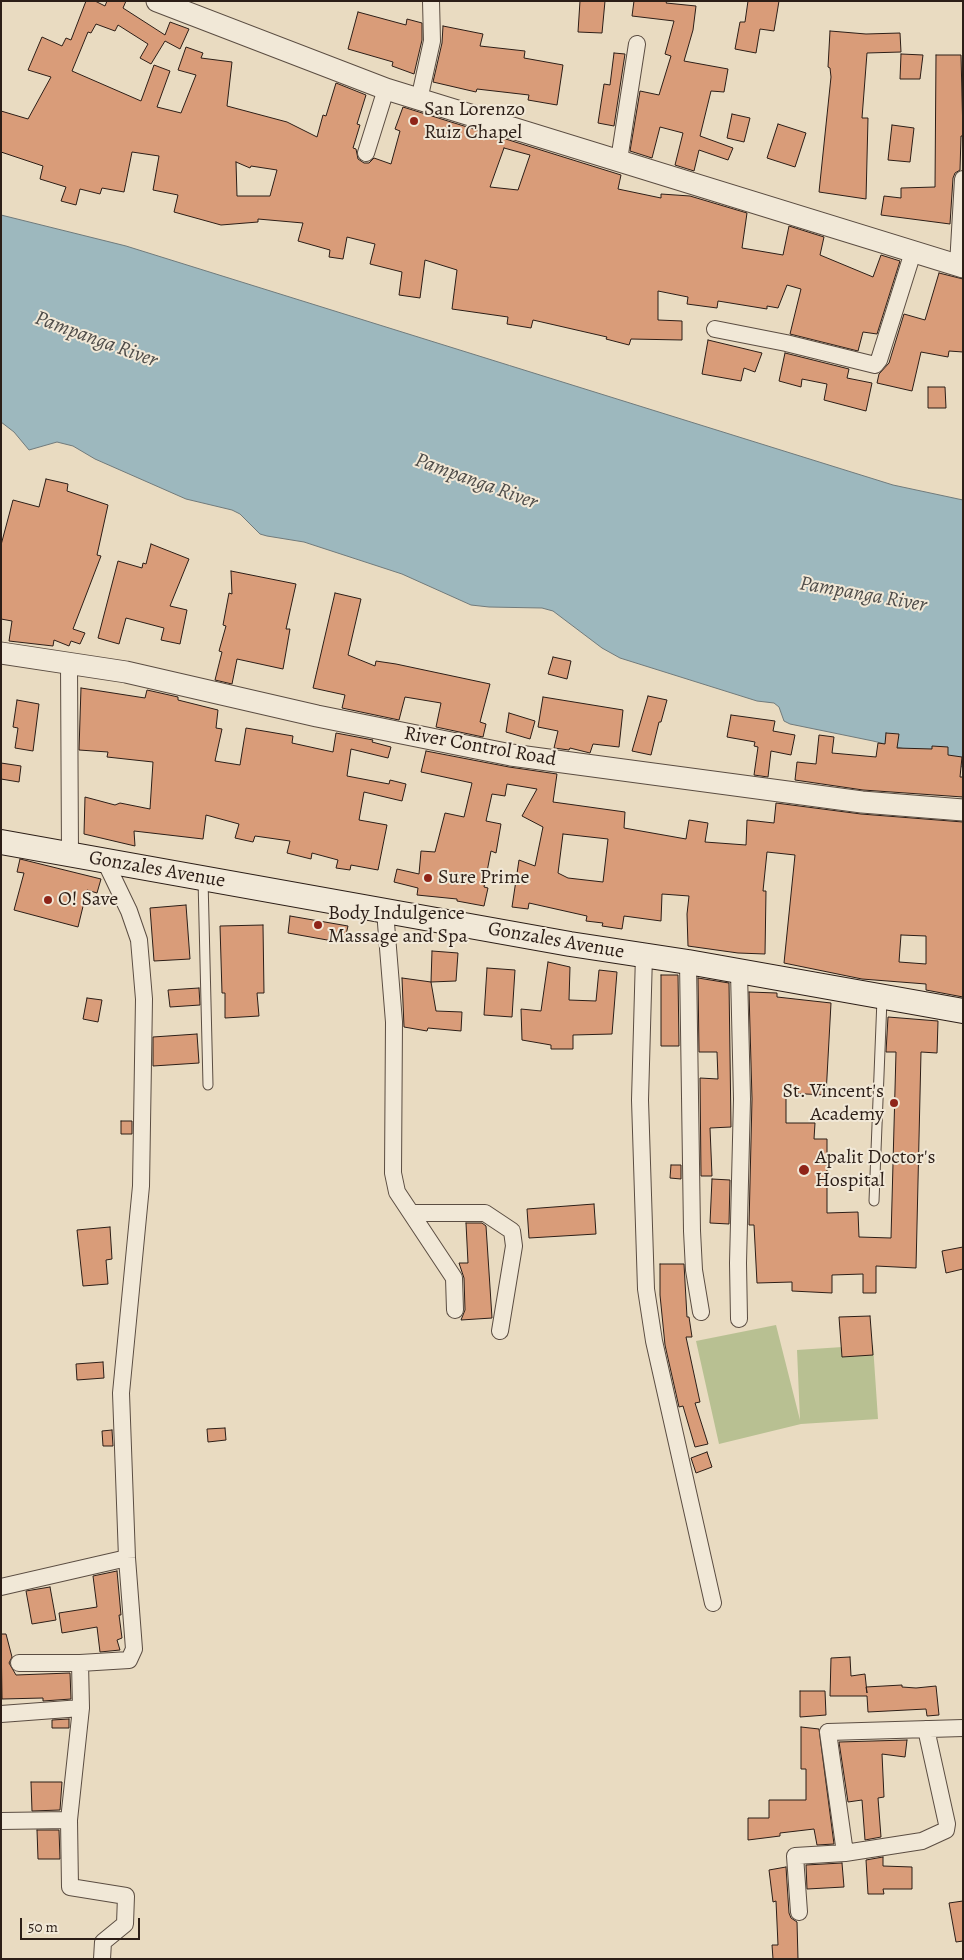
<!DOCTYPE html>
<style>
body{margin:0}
#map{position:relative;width:964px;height:1960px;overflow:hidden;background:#e9dbc1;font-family:Alegreya,serif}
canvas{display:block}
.frame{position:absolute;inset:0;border:2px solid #2c1e17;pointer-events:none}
.scale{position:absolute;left:20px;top:1918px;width:120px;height:22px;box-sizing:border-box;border:2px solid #2c1e17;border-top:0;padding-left:6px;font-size:15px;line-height:18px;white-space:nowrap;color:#2c1e17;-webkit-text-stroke:4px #f1e8d7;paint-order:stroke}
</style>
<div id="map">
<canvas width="964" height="1960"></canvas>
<div class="frame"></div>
<div class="scale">50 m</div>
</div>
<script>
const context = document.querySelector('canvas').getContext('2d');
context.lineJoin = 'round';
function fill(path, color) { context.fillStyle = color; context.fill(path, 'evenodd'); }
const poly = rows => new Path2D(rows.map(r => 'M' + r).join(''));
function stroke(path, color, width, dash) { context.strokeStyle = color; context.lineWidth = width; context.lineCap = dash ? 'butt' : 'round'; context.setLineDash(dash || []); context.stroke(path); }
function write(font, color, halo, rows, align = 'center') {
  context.font = font + ' Alegreya,serif'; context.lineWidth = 4; context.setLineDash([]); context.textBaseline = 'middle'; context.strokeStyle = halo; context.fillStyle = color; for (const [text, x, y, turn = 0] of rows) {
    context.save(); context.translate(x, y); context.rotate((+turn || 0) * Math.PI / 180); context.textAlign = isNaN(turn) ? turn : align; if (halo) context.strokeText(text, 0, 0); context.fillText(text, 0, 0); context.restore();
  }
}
const green = poly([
 [776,1325,800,1420,797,1350,873,1345,878,1419,801,1424,719,1444,696,1341]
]);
const water = poly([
 [1,215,126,246,893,485,963,500,963,767,939,762,909,750,873,741,790,724,784,721,779,707,774,703,757,701,620,658,602,648,553,611,542,608,489,607,471,605,402,574,304,542,267,536,260,534,240,514,232,510,186,499,95,459,73,446,57,442,29,450,14,432,1,422,1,215]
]);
const building = poly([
 [86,1,95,1,105,6,107,1,126,1,123,8,165,35,170,22,189,29,180,49,165,41,151,64,140,58,148,44,118,25,115,31,96,24,91,33,88,32,72,71,141,101,154,65,170,71,157,107,181,113,196,75,178,70,186,47,203,53,201,58,232,62,227,106,287,122,317,137,323,115,326,116,336,83,366,95,357,124,360,125,353,148,356,149,358,159,364,163,369,163,374,158,391,164,400,131,395,129,403,107,621,175,618,189,661,198,661,194,690,196,747,213,742,248,783,255,789,226,824,237,820,255,873,277,881,255,900,261,877,334,863,332,858,351,790,334,801,289,787,285,778,308,767,306,767,309,718,301,717,308,687,304,688,297,658,291,658,320,682,321,682,340,631,339,629,345,606,339,607,337,533,320,531,328,507,324,508,317,452,309,457,270,425,260,420,298,399,295,402,272,370,264,375,244,347,237,343,259,329,257,330,250,298,241,303,223,258,219,258,222,221,225,174,212,178,195,153,190,159,156,132,152,124,192,102,188,100,194,80,189,76,205,61,201,66,187,40,179,43,166,1,152,1,111,28,119,51,77,28,70,42,37,62,46,66,38,71,40,86,1],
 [504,148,530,155,518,190,490,187,504,148],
 [236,162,250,168,251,166,277,170,270,196,237,196,236,162],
 [580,1,605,1,602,33,578,32,580,1],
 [634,1,667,1,666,3,696,6,693,30,684,61,728,69,724,92,711,91,700,136,733,148,728,160,699,150,694,171,675,165,683,133,660,127,652,158,630,151,640,91,659,95,671,56,665,54,674,21,632,16,634,1],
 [748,1,779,1,774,31,760,29,756,53,735,49,740,22,745,22,748,1],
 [358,12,406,25,407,19,422,23,422,40,414,74,392,66,393,62,348,49,358,12],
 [443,26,483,34,480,46,525,51,524,58,563,65,557,105,528,100,529,95,477,89,476,92,433,82,442,43,443,26],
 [830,31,866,34,900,33,901,52,867,53,862,118,868,118,866,199,819,192,831,77,830,68,828,67,830,31],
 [614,53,625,54,614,126,598,123,604,84,610,85,614,53],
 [901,54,923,55,920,79,900,79,901,54],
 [936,55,961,55,963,136,961,136,960,170,955,173,953,178,950,224,881,215,884,196,901,198,901,188,935,187,936,55],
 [732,114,750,118,744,142,727,138,732,114],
 [778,124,806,133,795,167,767,158,778,124],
 [892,125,914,128,910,162,888,160,892,125],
 [939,273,963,279,963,352,949,351,948,357,921,352,912,391,877,383,879,374,889,363,904,314,925,320,939,273],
 [708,340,762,353,755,372,744,368,741,381,702,374,708,340],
 [785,353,849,369,847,378,872,383,866,411,824,400,827,384,802,379,801,387,779,381,785,353],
 [928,387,945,387,946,408,928,408,928,387],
 [46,479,68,484,67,491,108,505,97,555,101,556,73,629,85,633,80,644,71,641,69,646,54,640,53,646,9,641,12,621,1,619,1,545,13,500,39,507,46,479],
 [151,544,189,559,170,606,187,610,180,644,161,640,164,628,126,618,119,644,98,638,118,561,142,568,143,563,146,564,151,544],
 [231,571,296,584,286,629,290,629,283,669,237,659,232,684,215,680,222,652,219,651,226,626,223,625,229,593,232,594,231,571],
 [335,593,361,599,348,655,375,666,376,661,396,664,490,684,480,722,486,724,483,737,436,727,441,703,405,697,399,720,342,708,345,695,313,688,335,593],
 [553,657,571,661,567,679,548,674,553,657],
 [81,688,145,698,147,690,178,697,178,700,218,710,216,728,222,729,215,761,240,765,246,728,293,736,292,743,333,752,336,733,373,740,372,742,391,747,388,758,351,749,347,776,389,784,390,780,406,784,402,801,364,792,359,820,387,825,378,870,351,865,350,870,336,868,338,860,312,853,311,859,287,853,290,841,255,836,253,842,235,838,239,824,206,815,203,839,134,831,135,846,84,834,85,797,115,805,120,803,150,809,153,762,107,757,108,752,79,750,81,688],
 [648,696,667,700,661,722,659,722,651,755,632,751,648,696],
 [543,697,623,710,619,747,593,744,590,753,570,748,569,750,554,748,558,731,538,727,543,697],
 [17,700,39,704,33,751,15,748,18,728,13,727,17,700],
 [509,713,535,721,530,739,506,732,509,713],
 [731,715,775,721,773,731,795,735,791,755,771,751,768,777,754,775,758,747,754,746,755,742,727,737,731,715],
 [886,733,899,734,897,748,932,749,932,746,948,747,948,755,962,757,960,777,963,777,963,797,863,790,795,780,797,762,816,764,819,735,834,737,832,753,876,757,878,743,885,744,886,733],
 [426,751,509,767,557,774,553,802,625,812,624,828,686,839,689,820,708,823,705,842,746,845,747,820,774,823,776,803,861,814,963,822,963,997,926,990,926,984,862,979,784,963,795,855,767,852,763,891,766,891,765,954,738,953,688,946,687,914,689,896,662,894,661,921,624,916,622,929,602,926,603,923,586,921,587,916,529,903,528,909,512,907,519,860,535,866,543,827,522,816,537,789,507,784,505,796,492,794,486,821,501,824,496,853,491,851,484,887,488,888,484,906,457,901,457,899,417,895,418,888,394,882,397,869,419,874,421,851,435,852,445,813,464,817,472,783,421,772,426,751],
 [563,834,608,839,603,882,568,878,558,873,563,834],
 [901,935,926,936,926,964,899,962,901,935],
 [1,763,21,766,19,782,1,779,1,763],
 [20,859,101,879,97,893,87,890,78,927,14,910,24,873,17,872,20,859],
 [186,905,190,959,154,961,150,908,186,905],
 [290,916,348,926,344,943,288,933,290,916],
 [263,925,264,993,257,993,259,1016,225,1018,225,993,222,993,220,926,263,925],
 [432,951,458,953,456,981,431,982,432,951],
 [548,962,570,967,569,1000,596,1001,599,970,617,972,612,1034,573,1035,573,1049,551,1049,551,1045,522,1040,521,1009,541,1011,548,962],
 [487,968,515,970,512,1017,484,1015,487,968],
 [661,975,678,975,679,1046,661,1046,661,975],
 [402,978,431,982,436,1011,462,1012,461,1031,428,1028,427,1031,404,1027,402,978],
 [698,978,729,983,731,1127,710,1128,712,1176,701,1176,700,1078,718,1079,717,1052,699,1052,698,978],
 [199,988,200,1005,170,1007,168,990,199,988],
 [749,992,777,993,777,997,831,1003,826,1095,786,1093,786,1123,815,1123,814,1139,827,1139,827,1213,858,1212,859,1237,891,1238,896,1052,886,1052,888,1017,938,1021,937,1053,921,1052,916,1268,876,1266,876,1293,863,1293,863,1274,832,1275,832,1293,792,1291,792,1282,757,1283,754,1225,749,1225,752,1099,749,992],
 [87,998,102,1000,98,1022,83,1019,87,998],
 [197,1034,199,1063,153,1066,153,1037,197,1034],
 [121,1121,132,1121,132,1134,121,1134,121,1121],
 [671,1165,681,1165,681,1179,670,1178,671,1165],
 [712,1179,730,1180,729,1224,710,1223,712,1179],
 [594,1204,596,1234,529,1238,527,1209,594,1204],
 [466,1223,482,1223,486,1226,492,1318,461,1320,465,1310,464,1278,459,1263,468,1263,466,1223],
 [110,1227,112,1259,106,1260,108,1284,83,1286,77,1230,110,1227],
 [963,1247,963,1269,946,1273,942,1251,963,1247],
 [660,1264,684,1264,687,1317,689,1317,692,1337,686,1337,700,1402,695,1403,708,1444,695,1447,683,1406,679,1407,665,1345,660,1295,660,1264],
 [870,1316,873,1355,842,1357,839,1317,870,1316],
 [103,1362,104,1378,77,1380,76,1364,103,1362],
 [225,1428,226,1440,208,1442,207,1429,225,1428],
 [112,1430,113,1446,103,1446,102,1431,112,1430],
 [707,1452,712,1467,696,1473,691,1458,707,1452],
 [117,1571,121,1615,119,1615,122,1638,117,1640,120,1650,100,1652,97,1627,62,1633,59,1613,97,1607,93,1576,117,1571],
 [50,1587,56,1620,32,1624,26,1591,50,1587],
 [1,1634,6,1634,12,1657,9,1663,16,1675,70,1673,71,1699,43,1701,43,1698,2,1699,1,1634],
 [850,1657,851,1676,865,1674,867,1693,866,1687,902,1685,902,1687,916,1688,936,1686,939,1715,927,1716,926,1709,868,1712,867,1696,830,1696,831,1658,850,1657],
 [800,1691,825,1691,826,1715,800,1717,800,1691],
 [69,1719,69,1728,52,1728,52,1720,69,1719],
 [801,1727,819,1729,834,1844,817,1845,814,1829,780,1833,780,1836,748,1840,748,1818,769,1818,769,1800,806,1800,806,1769,801,1769,801,1727],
 [907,1740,905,1757,882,1754,884,1797,878,1798,881,1837,865,1840,862,1800,848,1802,839,1742,907,1740],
 [31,1782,62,1782,60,1810,32,1811,31,1782],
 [37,1830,59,1830,60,1859,38,1859,37,1830],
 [883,1857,883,1866,912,1867,912,1889,883,1889,884,1894,868,1894,866,1860,883,1857],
 [842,1863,844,1887,807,1889,806,1865,842,1863],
 [786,1867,789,1913,791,1918,797,1922,798,1959,773,1959,772,1945,778,1945,776,1901,773,1902,769,1870,786,1867],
 [963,1901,963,1941,956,1942,949,1903,963,1901]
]);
const service = poly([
 [203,879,208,1085],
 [874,1201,882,999]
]);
const minor = poly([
 [419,100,432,41,431,1],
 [366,153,386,89],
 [619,160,637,44],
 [958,265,963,179],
 [715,329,786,343,875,365,879,360,913,252],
 [69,664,70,854],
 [385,911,394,1022,393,1173,397,1192,454,1278,455,1310],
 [644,955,640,1100,646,1289,654,1341,713,1603],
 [688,962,692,1231,694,1270,701,1312],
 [739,972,742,1099,738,1263,739,1319],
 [412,1213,485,1213,512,1231,514,1246,500,1331],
 [1,1587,127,1558],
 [19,1663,80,1663],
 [1,1714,81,1708],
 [1,1821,69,1820],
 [845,1853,828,1732,963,1728],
 [799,1912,795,1856,845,1853,922,1841,946,1830,947,1824,926,1729],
 [102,1959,103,1942,125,1924,126,1896,70,1887,69,1820,81,1708,80,1663,129,1660,134,1649,127,1558,121,1393,141,1186,144,999,139,940,129,911,104,859]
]);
const tertiary = poly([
 [157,1,386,89,963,267],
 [1,653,126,672,317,716,511,755,862,802,963,810]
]);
const secondary = poly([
 [1,842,570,944,688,962,963,1011]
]);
const markers = [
 [414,121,5,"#8f2418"],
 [428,878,5,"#8f2418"],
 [48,900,5,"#8f2418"],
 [318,925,5,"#8f2418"],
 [894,1103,5,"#8f2418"],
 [804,1170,6,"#8f2418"]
];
const poiNames = [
 ["San Lorenzo",424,110],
 ["Ruiz Chapel",424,133],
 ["Sure Prime",438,878],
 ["O! Save",58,900],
 ["Body Indulgence",328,914],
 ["Massage and Spa",328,937],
 ["St. Vincent's",884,1092,"right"],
 ["Academy",884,1115,"right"],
 ["Apalit Doctor's",815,1158],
 ["Hospital",815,1181]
];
const streetNames = [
 ["River Control Road",480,747,10],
 ["Gonzales Avenue",157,870,10],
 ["Gonzales Avenue",556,941,10]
];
const waterNames = [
 ["Pampanga River",96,340,20],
 ["Pampanga River",476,482,20],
 ["Pampanga River",863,595,10]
];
fill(green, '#b8c092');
fill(water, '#9db8be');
stroke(water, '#707a7b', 1);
fill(building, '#d99c79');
stroke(building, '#2c1e17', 1);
stroke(service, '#5b4d42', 11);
stroke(minor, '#5b4d42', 18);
stroke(tertiary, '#5b4d42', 23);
stroke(secondary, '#2c1e17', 26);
stroke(service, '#f1e8d7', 9);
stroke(minor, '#f1e8d7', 16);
stroke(tertiary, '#f1e8d7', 21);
stroke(secondary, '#f1e8d7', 24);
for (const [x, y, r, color] of markers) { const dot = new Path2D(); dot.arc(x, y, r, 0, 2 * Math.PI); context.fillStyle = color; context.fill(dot); stroke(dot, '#f1e8d7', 2); }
write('20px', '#2c1e17', '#f1e8d7', poiNames, 'left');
write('20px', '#2c1e17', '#f1e8d7', streetNames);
write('italic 21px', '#4e4c49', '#f1e8d7', waterNames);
</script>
